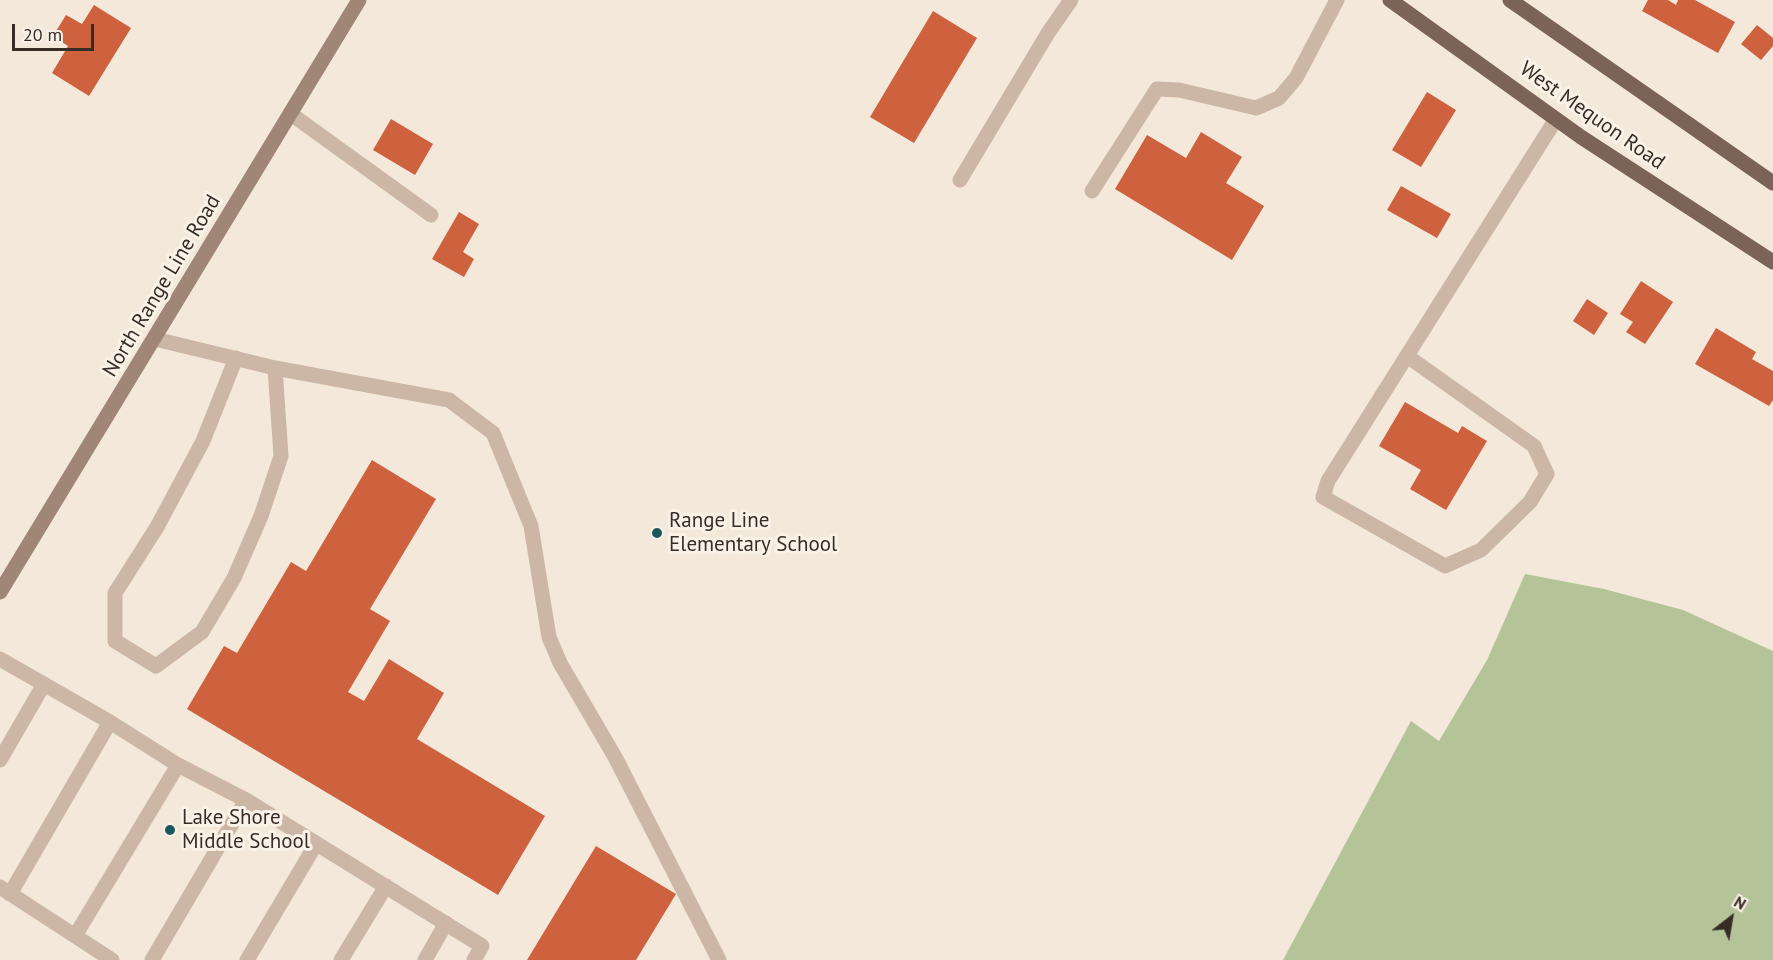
<!DOCTYPE html>
<style>
body{margin:0}
#map{position:relative;width:1773px;height:960px;overflow:hidden;background:#f3e8da;font-family:"PT Sans",sans-serif}
canvas{display:block}
.north{position:absolute;left:1701px;top:888px;width:60px;height:60px;-webkit-text-stroke:4px #fbf2e7;paint-order:stroke;rotate:31deg;font-size:16px;font-weight:700;line-height:24px;text-align:center;color:#382c27}
.north::after{content:'';display:block;margin:auto;width:21px;height:27px;background:#382c27;clip-path:polygon(50% 0,100% 100%,50% 72%,0 100%)}
.scale{position:absolute;left:12px;top:24px;width:82px;height:27px;box-sizing:border-box;border:3px solid #382c27;border-top:0;padding-left:8px;font-size:18px;line-height:21px;white-space:nowrap;color:#382c27;-webkit-text-stroke:4px #fbf2e7;paint-order:stroke}
</style>
<div id="map">
<canvas width="1773" height="960"></canvas>
<div class="north">N</div>
<div class="scale">20 m</div>
</div>
<script>
const context = document.querySelector('canvas').getContext('2d');
context.lineJoin = 'round';
function fill(path, color) { context.fillStyle = color; context.fill(path, 'evenodd'); }
const poly = rows => new Path2D(rows.map(r => 'M' + r).join(''));
function stroke(path, color, width, dash) { context.strokeStyle = color; context.lineWidth = width; context.lineCap = dash ? 'butt' : 'round'; context.setLineDash(dash || []); context.stroke(path); }
function write(font, color, halo, rows, align = 'center') {
  context.font = font + ' "PT Sans",sans-serif'; context.lineWidth = 6; context.setLineDash([]); context.textBaseline = 'middle'; context.strokeStyle = halo; context.fillStyle = color; for (const [text, x, y, turn = 0] of rows) {
    context.save(); context.translate(x, y); context.rotate((+turn || 0) * Math.PI / 180); context.textAlign = isNaN(turn) ? turn : align; if (halo) context.strokeText(text, 0, 0); context.fillText(text, 0, 0); context.restore();
  }
}
const green = poly([
 [1525,574,1604,589,1683,610,1773,651,1773,960,1283,960,1411,721,1439,741,1487,660]
]);
const building = poly([
 [1648,0,1668,0,1676,5,1678,0,1695,0,1735,22,1718,53,1642,11],
 [94,5,131,28,89,96,52,73,68,46,53,36,66,15,82,24],
 [933,11,977,38,914,143,870,117],
 [1757,25,1773,38,1773,46,1761,60,1741,44],
 [1427,92,1456,110,1421,167,1392,150],
 [391,119,433,144,415,175,373,150],
 [1201,132,1242,157,1226,183,1264,206,1232,260,1115,189,1147,135,1186,158],
 [1401,186,1451,214,1437,238,1387,210],
 [459,212,479,224,463,252,474,259,464,277,432,259],
 [1641,281,1673,302,1645,344,1626,332,1633,322,1620,314],
 [1587,299,1608,313,1594,335,1573,321],
 [1716,328,1756,352,1752,359,1773,371,1773,400,1769,406,1695,364],
 [1405,402,1458,433,1462,426,1487,441,1446,510,1410,489,1421,470,1379,446],
 [372,460,436,499,370,609,390,621,348,692,364,701,389,659,444,693,417,739,545,816,498,895,187,709,224,646,237,653,291,562,306,571],
 [596,846,676,894,636,960,527,960]
]);
const lane = poly([
 [291,114,431,215],
 [960,180,1048,33,1071,0],
 [1092,191,1157,89,1179,90,1256,108,1279,98,1296,78,1337,0],
 [155,339,275,368,449,400,493,433,531,526,549,637,560,663,615,757,719,960],
 [1407,356,1534,446,1547,474,1530,502,1481,550,1445,566,1323,497,1328,481,1556,119],
 [236,358,203,441,157,527,115,593,115,641,156,666,202,632,234,578,261,516,281,456,275,368],
 [0,659,110,722,178,765,246,800,482,946,474,960],
 [0,760,44,684],
 [0,887,112,960],
 [10,894,110,722],
 [75,936,178,765],
 [152,960,246,800],
 [247,960,316,844],
 [341,960,386,886],
 [425,960,446,923]
]);
const secondary = poly([
 [0,592,359,0]
]);
const primary = poly([
 [1390,0,1581,137,1773,262],
 [1510,0,1773,183]
]);
const markers = [
 [657,533,6,"#1a585c"],
 [170,830,6,"#1a585c"]
];
const streetNames = [
 ["West Mequon Road",1592,116,35],
 ["North Range Line Road",162,286,-59]
];
const poiNames = [
 ["Range Line",669,521],
 ["Elementary School",669,545],
 ["Lake Shore",182,818],
 ["Middle School",182,842]
];
fill(green, '#b5c399');
fill(building, '#ce613e');
stroke(lane, '#ccb7a6', 15);
stroke(secondary, '#a08677', 15);
stroke(primary, '#7b6357', 15);
for (const [x, y, r, color] of markers) { const dot = new Path2D(); dot.arc(x, y, r, 0, 2 * Math.PI); context.fillStyle = color; context.fill(dot); stroke(dot, '#fbf2e7', 2); }
write('21px', '#382c27', '#fbf2e7', streetNames);
write('21px', '#382c27', '#fbf2e7', poiNames, 'left');
</script>
